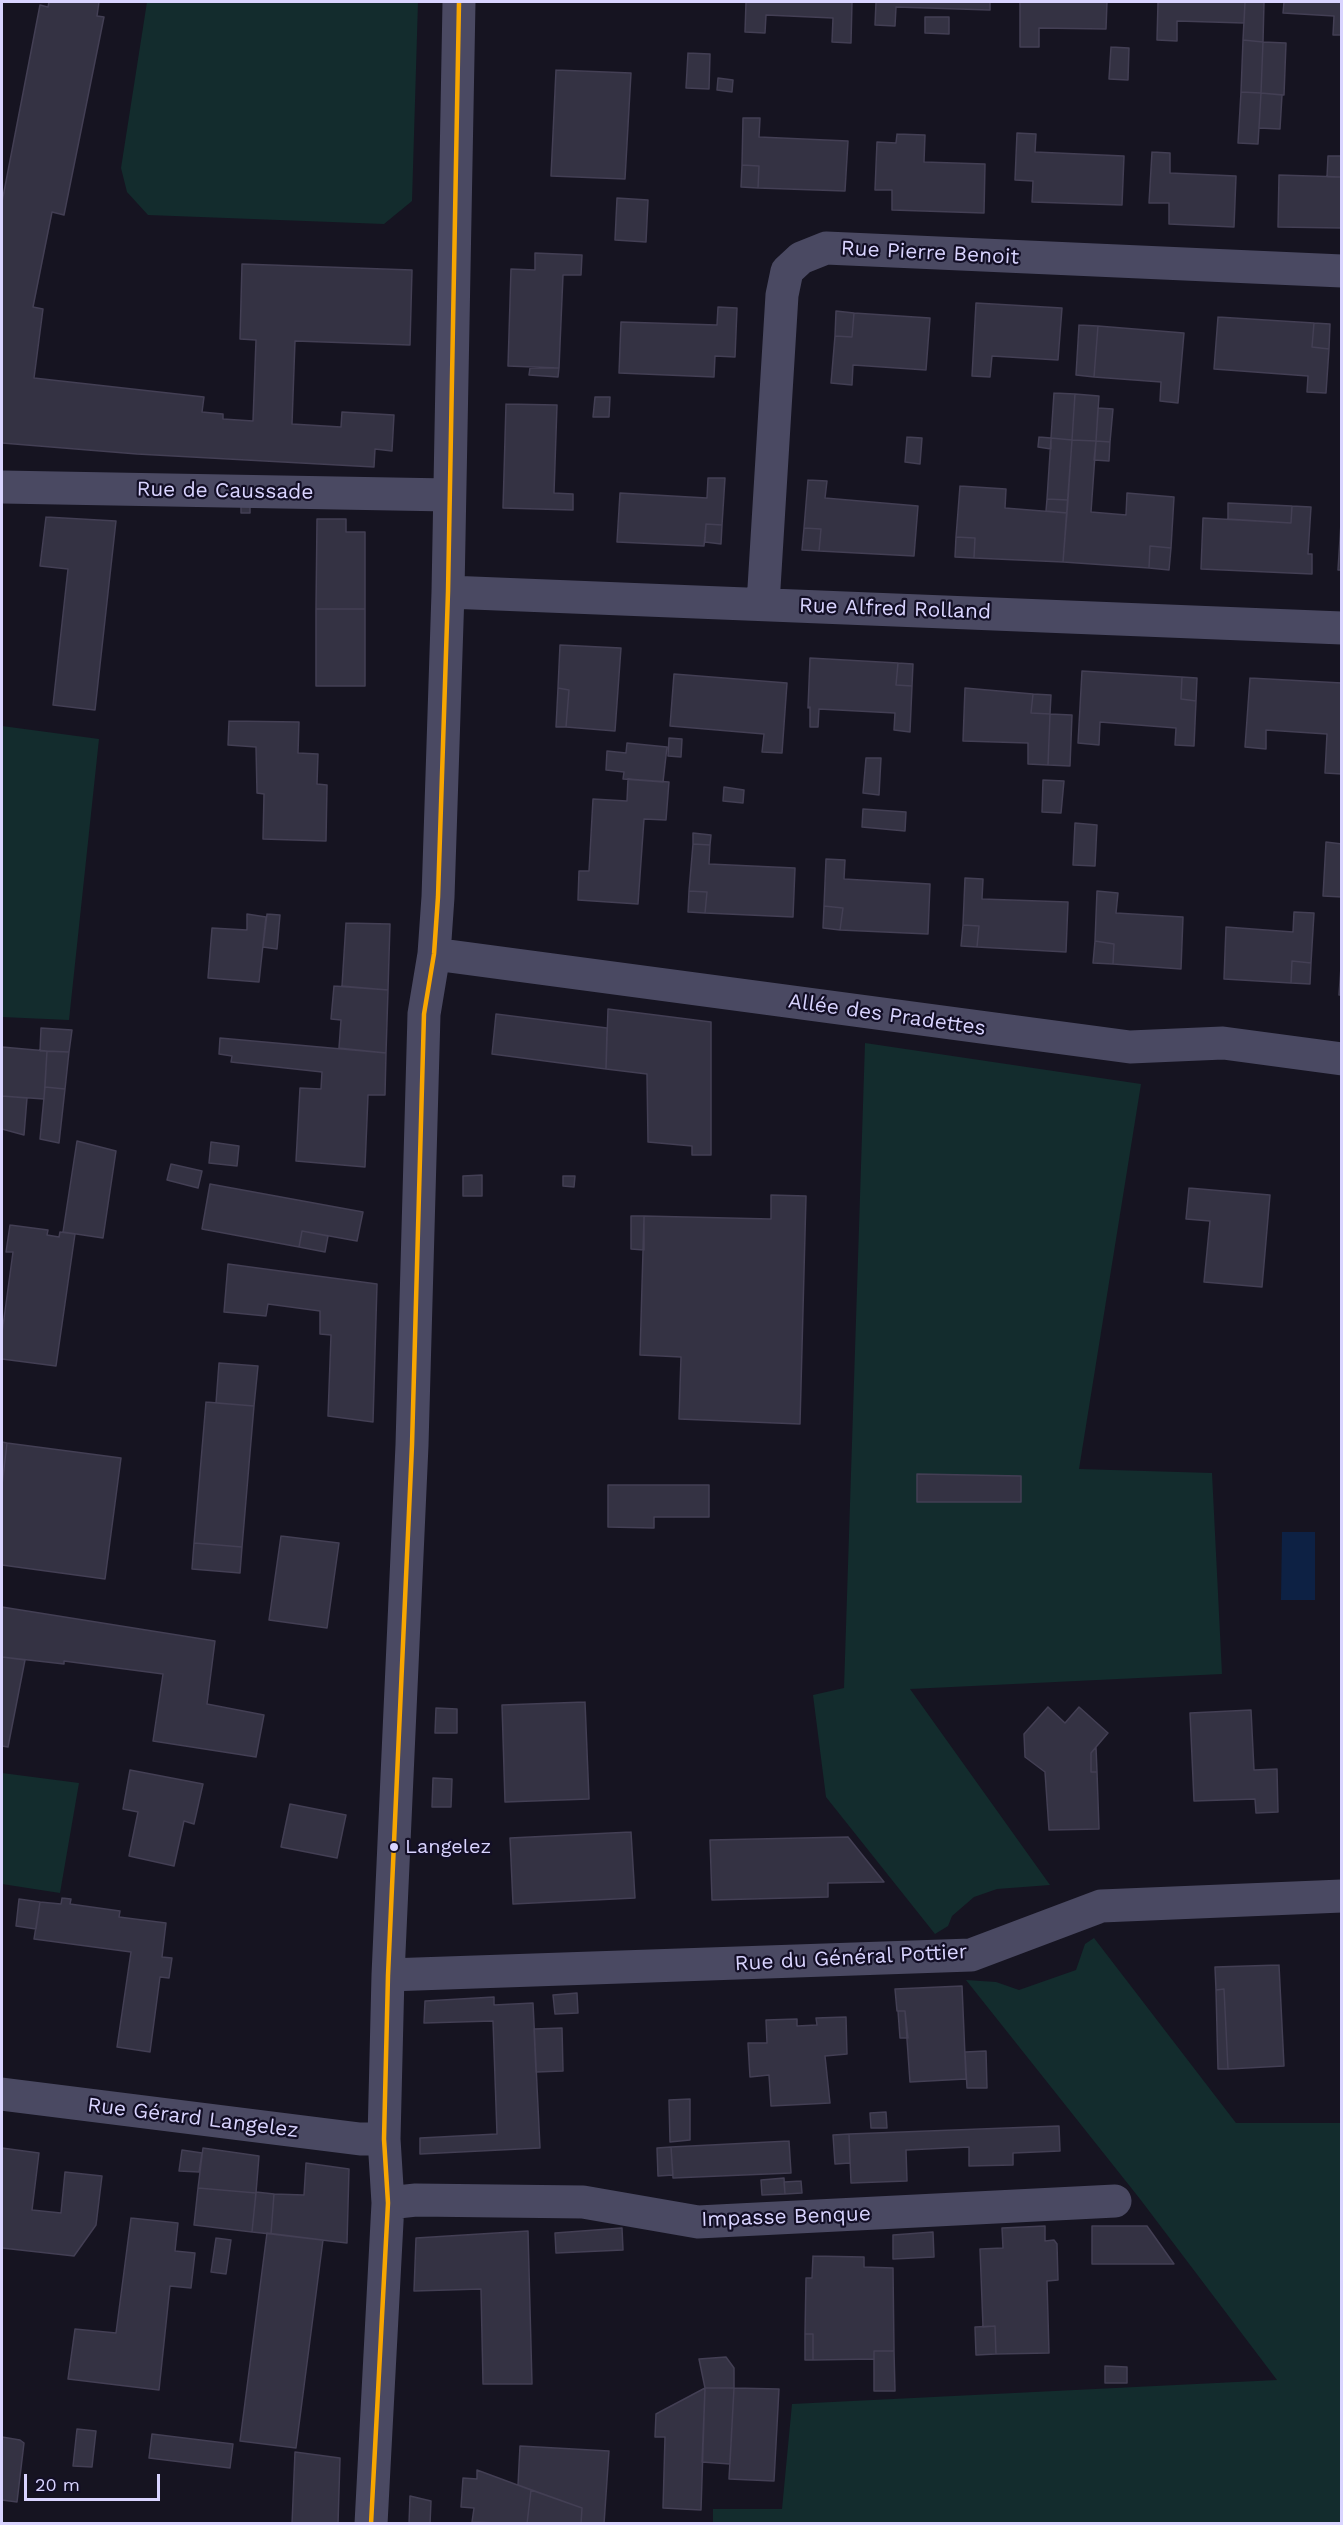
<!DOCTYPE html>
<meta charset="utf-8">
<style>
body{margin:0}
#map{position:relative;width:1343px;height:2525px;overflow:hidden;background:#161421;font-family:"Work Sans",sans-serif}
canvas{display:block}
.frame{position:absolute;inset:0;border:3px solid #d9d4ff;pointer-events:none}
.scale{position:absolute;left:24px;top:2474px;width:136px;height:27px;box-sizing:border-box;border:3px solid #d9d4ff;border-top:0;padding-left:8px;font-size:18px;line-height:21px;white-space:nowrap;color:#d9d4ff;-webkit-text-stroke:4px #130f26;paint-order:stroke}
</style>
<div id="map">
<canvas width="1343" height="2525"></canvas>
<div class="frame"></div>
<div class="scale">20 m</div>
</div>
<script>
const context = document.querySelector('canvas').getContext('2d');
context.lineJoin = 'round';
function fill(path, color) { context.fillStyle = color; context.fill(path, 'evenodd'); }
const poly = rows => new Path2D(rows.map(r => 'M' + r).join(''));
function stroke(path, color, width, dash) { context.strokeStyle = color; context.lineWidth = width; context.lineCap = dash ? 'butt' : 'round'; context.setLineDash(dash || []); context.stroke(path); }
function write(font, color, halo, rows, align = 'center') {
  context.font = font + ' "Work Sans",sans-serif'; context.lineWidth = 4.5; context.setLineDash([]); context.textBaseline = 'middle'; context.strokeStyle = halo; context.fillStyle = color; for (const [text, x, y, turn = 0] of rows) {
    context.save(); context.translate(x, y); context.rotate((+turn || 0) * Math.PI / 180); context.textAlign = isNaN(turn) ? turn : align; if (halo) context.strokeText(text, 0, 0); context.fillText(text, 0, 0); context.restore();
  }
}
const green = poly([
 [147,2,418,2,412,201,384,224,148,215,127,192,121,168],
 [2,726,99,739,69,1020,2,1017],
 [865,1043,1141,1084,1079,1469,1212,1473,1222,1674,910,1689,1050,1885,997,1889,974,1897,952,1916,948,1926,935,1934,826,1797,813,1695,844,1688],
 [2,1773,79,1783,60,1893,2,1884],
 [1094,1938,1236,2123,1341,2123,1341,2523,713,2523,713,2509,782,2509,792,2404,1277,2380,1140,2199,966,1980,996,1982,1019,1990,1076,1970,1085,1944]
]);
const water = poly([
 [1282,1532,1315,1532,1315,1600,1281,1600]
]);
const building = poly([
 [49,2,99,2,97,16,104,17,64,215,52,212,33,307,43,309,34,378,204,397,202,412,223,414,223,419,253,421,256,340,240,339,242,264,412,270,410,345,295,341,292,424,341,427,342,412,394,415,392,451,375,449,374,467,137,454,2,443,2,202,40,5,48,7,49,2],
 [746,2,852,2,851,43,832,42,833,18,766,15,765,33,745,32,746,2],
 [876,2,990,2,990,10,896,7,895,26,875,25,876,2],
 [1020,2,1107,2,1106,29,1039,28,1039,47,1020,47,1020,2],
 [1158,2,1245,2,1244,23,1177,21,1177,41,1157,40,1158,2],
 [1245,2,1264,2,1263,42,1243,40,1245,2],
 [1284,2,1342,2,1342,35,1333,35,1334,16,1283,13,1284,2],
 [925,17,949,17,949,34,925,33,925,17],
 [1243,40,1263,42,1261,93,1241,92,1243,40],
 [1263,42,1286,43,1284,95,1261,93,1263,42],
 [1111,47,1129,48,1128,80,1109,79,1111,47],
 [688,53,710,54,709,89,686,88,688,53],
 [556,70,631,73,625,179,551,176,556,70],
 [718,78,733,80,732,92,717,90,718,78],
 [1241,92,1261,93,1258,144,1238,143,1241,92],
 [1261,93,1282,95,1280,129,1259,128,1261,93],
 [743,118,760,118,759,137,848,141,845,191,758,188,759,166,742,165,743,118],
 [1017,133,1036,134,1035,152,1124,156,1122,205,1032,202,1033,181,1015,180,1017,133],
 [897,134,925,135,924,162,985,164,984,213,892,210,892,190,875,190,877,142,896,143,897,134],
 [1152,152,1170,153,1170,173,1236,176,1234,227,1169,224,1169,203,1149,203,1152,152],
 [1328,156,1342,156,1342,177,1327,177,1328,156],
 [742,165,759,166,758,188,741,187,742,165],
 [1279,175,1342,177,1342,228,1278,227,1279,175],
 [617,198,648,200,646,242,615,240,617,198],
 [535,253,582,255,581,275,563,275,559,368,508,366,511,269,535,270,535,253],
 [976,303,1062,308,1058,360,992,356,990,377,972,376,976,303],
 [718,307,737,308,735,357,715,356,714,377,619,373,621,322,717,325,718,307],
 [836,311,854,313,852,337,835,336,836,311],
 [854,313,930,318,926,370,853,365,852,385,831,383,835,336,852,337,854,313],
 [1218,317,1314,323,1312,347,1329,349,1326,393,1307,392,1308,376,1214,369,1218,317],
 [1314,323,1330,324,1329,349,1312,347,1314,323],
 [1079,325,1098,326,1094,377,1076,375,1079,325],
 [1098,326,1184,333,1178,403,1160,401,1161,382,1094,377,1098,326],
 [530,368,559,368,558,377,529,375,530,368],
 [1054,393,1075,394,1072,440,1051,438,1054,393],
 [1075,394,1099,396,1096,441,1072,440,1075,394],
 [595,397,610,397,609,417,593,417,595,397],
 [506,404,557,405,554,493,573,494,573,510,503,508,506,404],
 [1098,408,1113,409,1110,442,1096,441,1098,408],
 [907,437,922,438,920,464,905,462,907,437],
 [1039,437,1051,438,1051,449,1038,447,1039,437],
 [1051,438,1072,440,1068,500,1047,499,1051,438],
 [1072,440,1096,441,1091,512,1126,515,1127,493,1174,497,1171,548,1150,546,1149,568,1063,562,1072,440],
 [1096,441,1110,442,1109,461,1094,460,1096,441],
 [708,478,725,478,722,525,706,524,704,546,617,542,620,493,707,498,708,478],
 [808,480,827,481,825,498,918,506,914,556,819,551,821,529,804,528,808,480],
 [960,486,1006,489,1005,508,1067,513,1063,562,974,558,975,538,956,537,960,486],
 [1047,499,1068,500,1067,513,1046,511,1047,499],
 [1228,503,1292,506,1291,523,1228,519,1228,503],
 [241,505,250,505,250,513,241,513,241,505],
 [1292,506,1311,507,1308,554,1312,554,1312,574,1201,569,1203,518,1291,523,1292,506],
 [1342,507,1342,570,1338,570,1342,507],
 [46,517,116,521,95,710,53,705,68,569,40,566,46,517],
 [317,519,346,519,346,532,365,532,365,609,316,609,317,519],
 [706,524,722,525,721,544,705,542,706,524],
 [804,528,821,529,819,551,802,550,804,528],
 [956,537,975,538,974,558,955,557,956,537],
 [1150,546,1171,548,1169,570,1149,568,1150,546],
 [316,609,365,609,365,686,316,686,316,609],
 [560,645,621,648,615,731,566,727,569,690,558,688,560,645],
 [810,658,898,663,896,685,912,686,910,732,894,730,895,713,819,709,818,727,810,727,810,707,808,708,810,658],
 [898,663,913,664,912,686,896,685,898,663],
 [1082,671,1182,677,1181,699,1196,701,1194,746,1175,745,1176,728,1100,722,1099,745,1078,743,1082,671],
 [674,674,787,683,782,753,762,752,764,734,670,726,674,674],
 [1182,677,1197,678,1196,701,1181,699,1182,677],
 [1250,678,1342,683,1342,774,1325,773,1327,734,1266,730,1266,749,1245,747,1250,678],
 [558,688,569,690,566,727,556,727,558,688],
 [965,688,1033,694,1031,713,1050,714,1048,765,1028,764,1028,743,963,741,965,688],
 [1033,694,1051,695,1050,714,1031,713,1033,694],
 [1050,714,1072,715,1070,766,1048,765,1050,714],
 [229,721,299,722,298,753,318,754,317,784,327,785,326,841,263,839,264,794,257,793,256,747,228,745,229,721],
 [669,738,682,739,681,757,668,756,669,738],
 [627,743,667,747,663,782,623,779,624,772,606,770,607,751,626,753,627,743],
 [866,758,881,758,879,795,863,793,866,758],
 [628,779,669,782,666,820,644,819,638,904,578,900,579,871,589,871,593,799,627,801,628,779],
 [1043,780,1064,781,1061,813,1042,812,1043,780],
 [724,787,744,790,743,803,723,801,724,787],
 [863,809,906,812,905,831,862,827,863,809],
 [1075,823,1097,825,1095,866,1073,865,1075,823],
 [693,833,711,835,710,845,693,844,693,833],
 [1326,842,1342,844,1342,897,1323,896,1326,842],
 [693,844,710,845,709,864,795,868,793,917,705,913,707,892,689,891,693,844],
 [826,859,845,860,844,879,930,884,928,934,840,930,843,908,824,906,826,859],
 [965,878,983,879,982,899,1068,902,1066,952,977,947,979,926,963,925,965,878],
 [689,891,707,892,705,913,688,912,689,891],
 [1097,891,1118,893,1116,913,1183,917,1181,969,1113,964,1114,944,1095,941,1097,891],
 [824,906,843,908,840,930,823,928,824,906],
 [1294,912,1314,913,1311,963,1292,961,1291,983,1224,979,1226,927,1293,932,1294,912],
 [247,914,266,917,259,982,208,978,212,928,247,930,247,914],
 [267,914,280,915,277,949,263,947,267,914],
 [346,923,390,924,388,990,342,986,346,923],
 [963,925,979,926,977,947,961,946,963,925],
 [1095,941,1114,944,1113,964,1093,963,1095,941],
 [1342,953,1342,995,1339,995,1342,953],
 [1292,961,1311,963,1310,984,1291,983,1292,961],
 [334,986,388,990,386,1053,339,1048,341,1020,331,1019,334,986],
 [608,1009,711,1022,711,1155,692,1155,692,1146,648,1142,647,1074,606,1069,608,1009],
 [496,1014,607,1028,606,1069,492,1054,496,1014],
 [41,1028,72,1030,69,1052,40,1051,41,1028],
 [220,1038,386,1053,385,1095,368,1095,365,1167,296,1161,300,1088,321,1089,322,1072,231,1062,232,1056,219,1054,220,1038],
 [2,1047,47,1051,44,1099,2,1096,2,1047],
 [47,1051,69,1052,65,1089,45,1087,47,1051],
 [45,1087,65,1089,59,1143,40,1139,45,1087],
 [2,1096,27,1098,24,1135,2,1129,2,1096],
 [77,1141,116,1151,103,1238,63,1232,77,1141],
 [211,1142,239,1146,237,1166,209,1163,211,1142],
 [171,1164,202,1171,198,1188,167,1180,171,1164],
 [482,1175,482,1196,463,1196,463,1176,482,1175],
 [563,1176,575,1176,574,1187,563,1186,563,1176],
 [210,1184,363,1212,357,1241,302,1231,299,1247,202,1229,210,1184],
 [1189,1188,1270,1195,1262,1287,1204,1282,1210,1221,1186,1219,1189,1188],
 [771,1195,806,1196,800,1424,679,1419,681,1357,640,1355,644,1216,771,1219,771,1195],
 [631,1216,644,1216,644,1250,631,1249,631,1216],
 [10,1225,48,1230,47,1235,59,1237,60,1232,75,1234,56,1366,2,1359,2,1333,13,1252,6,1252,10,1225],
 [302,1231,328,1236,325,1252,299,1247,302,1231],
 [228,1264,377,1284,373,1422,328,1416,331,1335,320,1334,320,1311,268,1304,266,1316,224,1312,228,1264],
 [219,1363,258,1366,254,1406,216,1403,219,1363],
 [206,1402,254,1406,242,1547,194,1543,206,1402],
 [2,1442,7,1443,2,1485,2,1442],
 [7,1443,121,1458,105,1579,2,1565,2,1485,7,1443],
 [917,1474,1021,1476,1021,1502,917,1502,917,1474],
 [608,1485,709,1485,709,1517,654,1517,654,1528,608,1527,608,1485],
 [281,1536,339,1543,327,1628,269,1620,281,1536],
 [194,1543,242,1547,240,1573,192,1569,194,1543],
 [2,1607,215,1641,207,1704,264,1715,256,1757,153,1741,163,1674,64,1661,64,1664,2,1657,2,1607],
 [2,1657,25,1660,8,1747,2,1746,2,1657],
 [585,1702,589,1799,505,1802,502,1705,585,1702],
 [1048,1707,1065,1723,1079,1707,1108,1733,1091,1753,1091,1772,1097,1772,1099,1829,1049,1830,1045,1772,1025,1757,1024,1734,1048,1707],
 [436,1708,457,1709,457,1733,435,1733,436,1708],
 [1251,1710,1254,1770,1277,1769,1278,1812,1256,1813,1255,1799,1194,1801,1190,1713,1251,1710],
 [1096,1747,1097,1772,1091,1772,1091,1753,1096,1747],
 [130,1770,203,1784,194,1824,184,1821,174,1866,129,1856,138,1812,123,1809,130,1770],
 [433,1778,452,1779,451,1807,432,1807,433,1778],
 [290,1804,346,1815,337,1858,281,1847,290,1804],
 [631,1832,635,1898,513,1904,510,1838,631,1832],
 [848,1837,884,1882,828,1883,828,1897,712,1900,710,1840,848,1837],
 [62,1898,71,1899,70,1904,120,1911,119,1917,166,1923,162,1957,172,1958,169,1978,160,1977,150,2052,117,2047,131,1952,34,1939,40,1902,61,1904,62,1898],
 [19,1899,40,1902,36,1929,16,1926,19,1899],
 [1279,1965,1284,2066,1228,2069,1224,1989,1216,1990,1215,1967,1279,1965],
 [962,1986,966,2079,910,2082,905,2011,897,2011,895,1989,962,1986],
 [1224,1989,1228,2069,1218,2069,1216,1990,1224,1989],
 [577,1993,578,2013,555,2014,553,1995,577,1993],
 [494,1997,494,2005,533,2003,540,2148,420,2154,420,2138,497,2134,493,2021,424,2023,425,2001,494,1997],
 [898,2011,905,2011,908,2038,900,2038,898,2011],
 [846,2017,847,2054,825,2056,830,2103,771,2106,769,2075,750,2077,748,2043,767,2043,766,2020,797,2019,797,2026,817,2025,816,2018,846,2017],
 [562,2028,563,2071,536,2072,534,2029,562,2028],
 [986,2051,987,2088,967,2088,965,2052,986,2051],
 [690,2099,690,2140,670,2142,669,2100,690,2099],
 [886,2112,887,2128,871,2128,870,2113,886,2112],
 [1059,2126,1060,2151,1013,2153,1013,2165,969,2166,969,2147,906,2150,907,2181,851,2183,849,2134,1059,2126],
 [849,2134,850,2163,835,2164,833,2135,849,2134],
 [789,2141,791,2173,673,2178,671,2147,789,2141],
 [671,2147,673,2175,658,2176,657,2148,671,2147],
 [2,2148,39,2153,32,2210,61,2213,65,2172,102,2176,96,2225,74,2256,2,2248,2,2148],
 [203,2148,259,2156,256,2193,198,2188,203,2148],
 [182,2150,202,2153,199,2172,179,2171,182,2150],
 [306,2163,349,2169,347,2243,271,2234,274,2194,304,2195,306,2163],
 [784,2178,785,2194,762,2195,761,2180,784,2178],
 [801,2181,802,2193,785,2194,784,2182,801,2181],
 [198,2188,256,2193,252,2232,194,2225,198,2188],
 [256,2192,274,2194,271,2234,252,2232,256,2192],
 [131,2218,178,2223,175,2251,195,2253,191,2288,170,2286,159,2390,68,2379,75,2329,116,2333,131,2218],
 [1045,2226,1045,2241,1054,2240,1057,2244,1058,2280,1047,2281,1049,2353,996,2354,995,2326,983,2327,980,2249,1003,2248,1002,2228,1045,2226],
 [1092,2226,1147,2226,1174,2264,1092,2264,1092,2226],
 [622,2228,623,2250,556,2253,555,2233,622,2228],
 [528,2231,532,2384,483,2384,481,2289,414,2291,416,2238,528,2231],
 [933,2232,934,2257,893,2259,893,2235,933,2232],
 [267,2233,323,2240,296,2448,240,2441,267,2233],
 [216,2238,231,2240,226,2274,211,2272,216,2238],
 [813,2256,864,2257,864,2267,893,2268,894,2351,874,2351,874,2359,813,2360,813,2334,805,2334,806,2278,812,2278,813,2256],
 [995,2326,996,2354,976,2355,975,2327,995,2326],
 [805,2334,813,2334,813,2360,805,2360,805,2334],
 [874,2351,894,2351,895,2391,874,2391,874,2351],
 [726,2357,734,2368,734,2388,705,2388,699,2359,726,2357],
 [1105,2366,1127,2367,1127,2383,1105,2383,1105,2366],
 [705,2388,734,2388,730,2464,702,2462,705,2388],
 [705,2388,701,2510,663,2508,665,2437,655,2437,656,2414,705,2388],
 [734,2388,779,2389,774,2481,729,2479,734,2388],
 [77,2429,96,2431,92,2467,73,2466,77,2429],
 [152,2434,233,2444,230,2468,149,2458,152,2434],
 [2,2437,20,2440,24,2443,17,2502,2,2500,2,2437],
 [520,2446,609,2451,604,2524,581,2524,582,2508,518,2485,520,2446],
 [295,2452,340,2458,338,2524,292,2524,295,2452],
 [477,2470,531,2490,527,2524,472,2522,474,2508,461,2507,463,2478,477,2479,477,2470],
 [531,2490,582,2508,581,2524,527,2524,531,2490],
 [410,2496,431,2501,430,2524,409,2524,410,2496]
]);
const minor = poly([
 [2,487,449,495],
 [448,592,1342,628],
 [763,604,782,295,787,271,801,258,826,248,1342,271],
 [434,954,1130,1047,1223,1043,1342,1059],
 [388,1975,971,1955,1101,1906,1342,1896],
 [2,2094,360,2139,384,2139],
 [388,2203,416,2200,583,2202,698,2222,1115,2201],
 [371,2524,388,2203,384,2139,388,1975,412,1445,424,1014,434,954,438,897,448,592,459,2]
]);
const bus1 = poly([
 [371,2524,388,2203,384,2139,388,1975,412,1445,424,1014,434,954,438,897,448,592,459,2]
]);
const markers = [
 [394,1847,5,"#d9d4ff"]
];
const busNames = [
 ["Langelez",405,1847]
];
const streetNames = [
 ["Rue Pierre Benoit",930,253,3],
 ["Rue de Caussade",225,491,1],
 ["Rue Alfred Rolland",895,609,2],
 ["Allée des Pradettes",887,1015,8],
 ["Rue du Général Pottier",851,1958,-3],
 ["Rue Gérard Langelez",193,2118,7],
 ["Impasse Benque",786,2217,-2]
];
fill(green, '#132c2d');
fill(water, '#0d2144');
fill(building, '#343243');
stroke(building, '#433f54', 1.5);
stroke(minor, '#4a4962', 33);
stroke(bus1, '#f7a600', 4.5);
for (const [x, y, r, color] of markers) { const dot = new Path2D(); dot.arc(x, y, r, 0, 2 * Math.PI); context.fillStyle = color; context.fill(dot); stroke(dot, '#130f26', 2); }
write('20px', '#d9d4ff', '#130f26', busNames, 'left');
write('21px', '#d9d4ff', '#130f26', streetNames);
</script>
